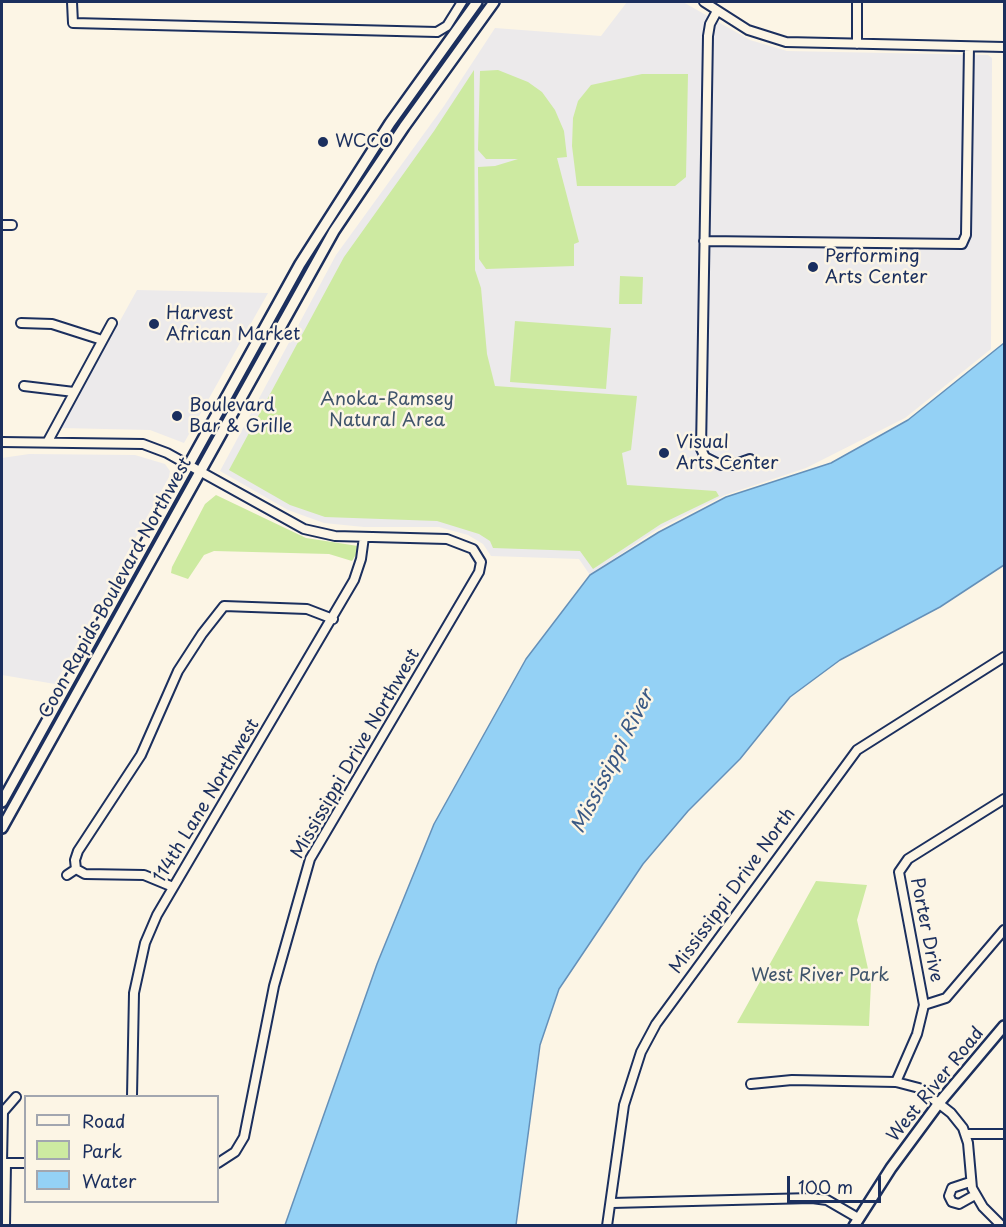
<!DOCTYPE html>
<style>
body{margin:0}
#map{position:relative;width:1006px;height:1227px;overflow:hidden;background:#fcf5e5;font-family:"Playpen Sans",sans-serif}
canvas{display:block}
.frame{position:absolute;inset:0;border:3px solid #1b2f5e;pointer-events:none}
.legend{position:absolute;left:24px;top:1095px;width:195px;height:108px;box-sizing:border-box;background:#fcf5e5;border:2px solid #a2a6af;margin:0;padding:8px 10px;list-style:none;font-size:18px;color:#1b2f5e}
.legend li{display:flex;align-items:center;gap:12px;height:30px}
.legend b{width:30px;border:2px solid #a2a6af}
.scale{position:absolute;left:787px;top:1176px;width:94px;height:27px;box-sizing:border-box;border:3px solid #1b2f5e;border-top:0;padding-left:8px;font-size:18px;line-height:21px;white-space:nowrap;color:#1b2f5e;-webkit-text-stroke:4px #fcf5e5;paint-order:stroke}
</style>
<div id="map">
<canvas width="1006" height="1227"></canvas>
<div class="frame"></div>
<ul class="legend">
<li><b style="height:8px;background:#fcf5e5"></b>Road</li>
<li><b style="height:16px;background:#cdeaa1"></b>Park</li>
<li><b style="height:16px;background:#94d1f5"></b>Water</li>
</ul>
<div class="scale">100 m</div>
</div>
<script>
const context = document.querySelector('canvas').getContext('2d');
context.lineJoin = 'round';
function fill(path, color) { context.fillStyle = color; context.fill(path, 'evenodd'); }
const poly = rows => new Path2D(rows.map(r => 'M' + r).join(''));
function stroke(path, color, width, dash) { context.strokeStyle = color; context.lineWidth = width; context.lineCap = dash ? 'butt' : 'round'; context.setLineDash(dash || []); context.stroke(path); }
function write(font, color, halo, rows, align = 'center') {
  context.font = font + ' "Playpen Sans",sans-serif'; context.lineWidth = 5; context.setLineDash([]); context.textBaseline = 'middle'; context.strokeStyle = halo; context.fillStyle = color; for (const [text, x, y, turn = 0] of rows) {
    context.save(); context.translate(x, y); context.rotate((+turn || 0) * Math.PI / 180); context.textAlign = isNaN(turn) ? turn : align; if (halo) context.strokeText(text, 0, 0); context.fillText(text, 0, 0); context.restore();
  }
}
const built = poly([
 [627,2,683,2,750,40,787,51,988,55,992,58,991,349,905,418,806,468,725,495,656,530,590,575,579,559,491,556,483,544,468,535,439,527,364,527,324,523,288,510,220,471,336,255,444,106,495,28,601,36],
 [137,290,268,293,184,443,150,430,61,428],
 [29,454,135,455,165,464,170,471,169,477,55,684,2,675,2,458]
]);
const green = poly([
 [474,70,475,270,481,288,487,354,495,386,637,396,631,450,622,453,627,485,716,491,719,496,661,524,593,569,580,551,493,548,490,541,479,534,437,521,325,517,290,505,229,470,344,257,434,131],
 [498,70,528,82,542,92,555,110,564,131,567,157,557,158,579,242,574,244,574,266,486,269,479,259,478,167,495,166,518,159,486,159,478,150,480,71],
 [642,74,688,74,686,177,675,186,577,186,572,146,573,118,578,101,591,85],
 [620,276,643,277,642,304,619,304],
 [515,321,611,328,606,389,510,382],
 [216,495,306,538,358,546,357,553,352,561,329,554,214,551,204,555,188,579,171,573,172,567,205,504],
 [816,881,867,885,857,920,871,982,869,1026,737,1023]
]);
const water = poly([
 [1004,343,1004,565,940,607,840,660,790,697,740,759,688,811,643,864,559,989,540,1045,516,1225,285,1225,377,964,434,824,526,659,590,575,659,532,726,497,831,463,908,420,1004,343]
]);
const minor = poly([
 [72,2,73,23,437,32,447,26,462,2],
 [704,2,748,30,786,42,1004,47],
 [857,2,857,44],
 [717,11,710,24,708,36,701,449,705,457,721,465,733,465,750,459],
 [2,225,12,225],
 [704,241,962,244,966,235,969,47],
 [21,323,52,324,102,340],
 [24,386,74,392],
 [48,441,112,323],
 [2,442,143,444,167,453,304,529,335,536,447,539,473,549,481,562,479,572,310,859,274,986,244,1137,235,1152,218,1163],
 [76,869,75,860,78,851,141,755,178,671,202,634,224,606,307,609,333,619],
 [76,869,85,874,144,875,173,887],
 [67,875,76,869],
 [924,1005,946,998,1004,930],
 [896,1082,917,1034,924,1005,899,872,908,859,1004,799],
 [751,1084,792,1080,896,1082,919,1088,951,1113,963,1128,968,1143,972,1188,983,1207,1002,1226],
 [132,1096,134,993,145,943,157,915,354,580,361,559,364,537],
 [966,1134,1004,1134],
 [2,1163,3,1112,16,1097],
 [3,1163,26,1163],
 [970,1182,952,1188,949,1196,952,1202,959,1204,975,1195],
 [612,1203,812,1198,827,1200,858,1218],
 [5,1226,6,1163],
 [607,1226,624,1105,641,1052,656,1024,857,750,1004,657]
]);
const major = poly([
 [2,802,300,264,390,123,477,2],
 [2,828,334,231,404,127,494,2],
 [854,1226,891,1168,939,1103,1004,1026]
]);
const markers = [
 [323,142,6,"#1b2f5e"],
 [813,267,6,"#1b2f5e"],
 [154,324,6,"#1b2f5e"],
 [177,416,6,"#1b2f5e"],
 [664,453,6,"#1b2f5e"]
];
const poiNames = [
 ["WCCO",335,142],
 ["Performing",825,257],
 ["Arts Center",825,278],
 ["Harvest",166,314],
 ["African Market",166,335],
 ["Boulevard",189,406],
 ["Bar & Grille",189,427],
 ["Visual",676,443],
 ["Arts Center",676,464]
];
const parkNames = [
 ["Anoka-Ramsey",387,400],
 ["Natural Area",387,421],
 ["West River Park",820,976]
];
const streetNames = [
 ["Coon Rapids Boulevard Northwest",116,588,-61],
 ["Mississippi Drive Northwest",356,754,-60],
 ["114th Lane Northwest",207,801,-59],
 ["Mississippi Drive North",733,891,-54],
 ["Porter Drive",926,930,79],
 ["West River Road",936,1085,-51]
];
const waterNames = [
 ["Mississippi River",613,762,-63]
];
fill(built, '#eceaeb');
fill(green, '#cdeaa1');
fill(water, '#94d1f5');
stroke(water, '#6490b9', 1.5);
stroke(minor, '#1b2f5e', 12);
stroke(major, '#1b2f5e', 14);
stroke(minor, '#fcf5e5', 8);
stroke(major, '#fcf5e5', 9);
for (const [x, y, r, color] of markers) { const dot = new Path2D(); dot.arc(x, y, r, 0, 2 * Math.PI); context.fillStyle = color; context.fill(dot); stroke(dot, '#fcf5e5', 2); }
write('18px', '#1b2f5e', '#fcf5e5', poiNames, 'left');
write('18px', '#3f546b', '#fcf5e5', parkNames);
write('18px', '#1b2f5e', '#fcf5e5', streetNames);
write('italic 20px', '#395884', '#fcf5e5', waterNames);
</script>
